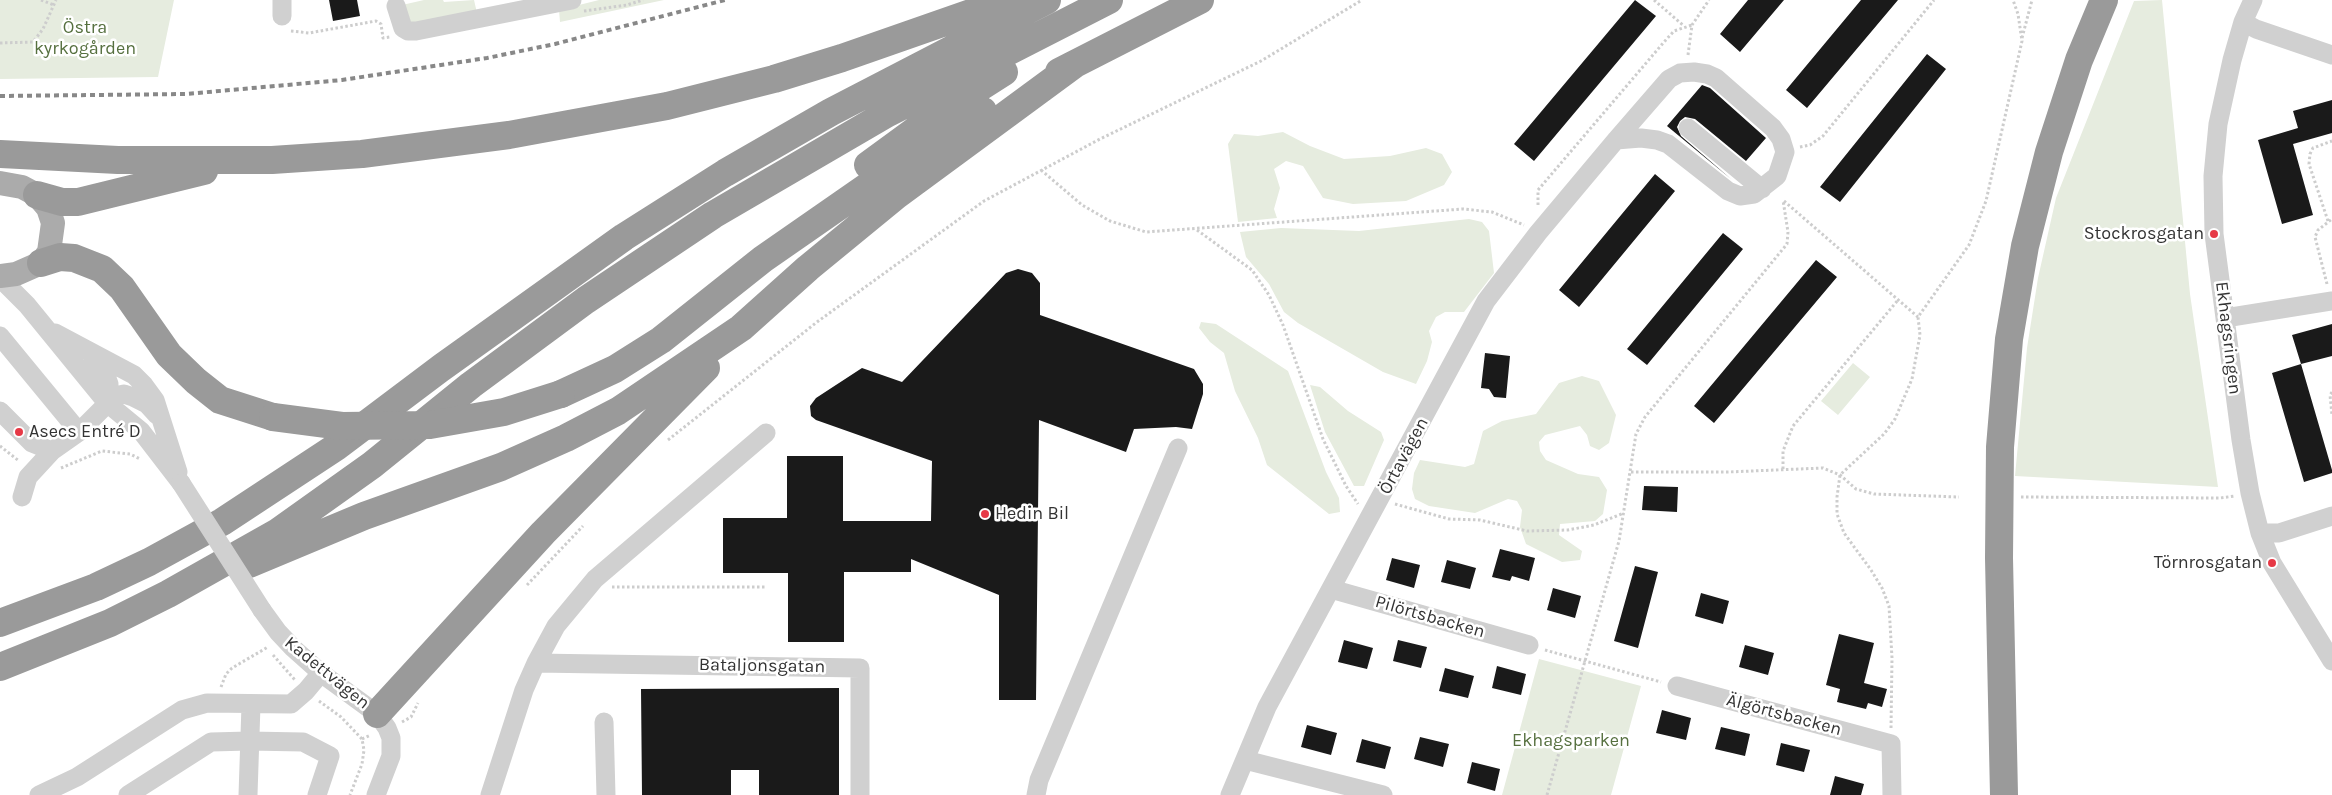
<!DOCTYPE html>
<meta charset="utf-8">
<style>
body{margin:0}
canvas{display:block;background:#fff}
</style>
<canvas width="2332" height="795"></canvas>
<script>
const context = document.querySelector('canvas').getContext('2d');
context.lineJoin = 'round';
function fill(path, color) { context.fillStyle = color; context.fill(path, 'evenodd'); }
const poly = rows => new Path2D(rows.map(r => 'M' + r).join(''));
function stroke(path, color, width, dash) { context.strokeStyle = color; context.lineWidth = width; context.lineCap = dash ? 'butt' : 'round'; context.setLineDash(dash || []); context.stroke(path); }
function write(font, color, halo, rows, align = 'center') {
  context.font = font + ' Karla,sans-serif'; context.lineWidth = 5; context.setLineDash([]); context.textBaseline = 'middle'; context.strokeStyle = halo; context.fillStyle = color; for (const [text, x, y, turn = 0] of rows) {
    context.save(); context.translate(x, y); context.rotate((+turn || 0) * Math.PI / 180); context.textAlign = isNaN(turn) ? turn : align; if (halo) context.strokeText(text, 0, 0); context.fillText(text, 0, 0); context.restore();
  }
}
const green = poly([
 [0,0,174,0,158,77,0,79],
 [424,0,443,0,444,2,474,0,477,13,410,23,402,5],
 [599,0,664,0,560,22,559,10],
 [2162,0,2190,294,2218,487,2015,476,2027,348,2038,278,2056,198,2134,1],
 [1283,132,1310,146,1344,159,1390,156,1426,148,1442,154,1452,172,1444,185,1406,201,1353,204,1323,198,1303,166,1286,161,1274,169,1280,188,1274,209,1277,218,1238,222,1228,144,1234,134,1258,136],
 [1469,219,1482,222,1489,231,1494,273,1464,312,1445,312,1436,317,1429,331,1432,342,1427,361,1416,384,1383,372,1298,323,1284,312,1269,284,1246,257,1240,232,1281,228,1359,231],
 [1201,322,1216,324,1288,371,1326,472,1339,498,1340,512,1329,514,1267,465,1258,438,1235,391,1224,353,1210,342,1199,328],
 [1853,363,1870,377,1838,415,1821,401],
 [1582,376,1599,381,1616,415,1609,443,1599,450,1590,446,1587,435,1580,426,1545,435,1539,442,1540,451,1546,460,1578,474,1599,477,1607,490,1603,514,1595,521,1560,524,1559,535,1582,551,1580,560,1562,562,1526,544,1520,527,1522,510,1517,501,1508,499,1475,513,1429,506,1415,499,1412,489,1414,473,1420,460,1465,467,1474,464,1483,431,1502,421,1536,414,1559,383],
 [1310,385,1320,387,1348,411,1381,432,1384,440,1364,486,1354,486,1325,432],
 [1539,659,1641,686,1611,795,1502,795]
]);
const building = poly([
 [329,0,357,0,360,16,333,21],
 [1635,0,1656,16,1534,161,1514,144],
 [1748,0,1784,0,1740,52,1720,34],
 [1861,0,1898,0,1807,108,1786,90],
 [1927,54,1946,69,1840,202,1820,187],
 [1702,85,1710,88,1766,138,1746,161,1695,119,1685,117,1680,121,1677,127,1681,136,1731,179,1667,126],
 [2332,100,2332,133,2293,144,2313,215,2282,224,2258,140,2298,128,2293,111],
 [1655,174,1675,191,1579,307,1559,290],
 [1723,233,1743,249,1647,365,1627,349],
 [1816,260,1837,277,1714,423,1694,406],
 [1018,269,1032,273,1040,283,1040,315,1194,369,1203,384,1203,394,1192,429,1176,427,1134,429,1126,452,1039,420,1036,700,999,700,999,595,911,559,911,572,844,572,844,642,788,642,788,573,723,573,723,518,787,518,787,456,843,456,843,521,931,521,932,461,816,420,811,416,810,406,816,398,862,368,902,382,1006,273],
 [2332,324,2332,356,2301,364,2292,335],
 [1485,353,1510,356,1506,398,1494,397,1489,389,1481,388],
 [2301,364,2332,470,2332,473,2304,482,2272,373],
 [1644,486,1678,487,1677,512,1642,510],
 [1500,549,1535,558,1529,581,1512,576,1510,581,1492,577],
 [1392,558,1420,565,1414,588,1386,580],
 [1447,560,1476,568,1470,589,1441,582],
 [1635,566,1658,572,1638,648,1614,641],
 [1553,588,1581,596,1575,618,1547,610],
 [1701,593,1729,601,1723,624,1695,616],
 [1839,634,1874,643,1864,683,1887,689,1882,707,1868,703,1866,709,1837,702,1840,689,1826,685],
 [1344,640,1373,648,1367,669,1338,662],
 [1398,640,1427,647,1421,668,1393,661],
 [1745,645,1774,653,1768,675,1739,667],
 [1497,666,1526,674,1521,695,1492,688],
 [1445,668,1474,676,1468,698,1439,691],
 [839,688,839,795,759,795,759,770,731,770,731,795,642,795,641,689],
 [1662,710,1691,718,1686,740,1656,733],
 [1307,725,1337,733,1331,755,1301,747],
 [1721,727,1750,734,1745,756,1715,749],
 [1420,737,1449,744,1443,767,1414,759],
 [1362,739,1391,747,1385,769,1356,762],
 [1781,743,1810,750,1804,772,1776,765],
 [1472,762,1500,769,1495,791,1467,783],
 [1835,776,1864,784,1861,795,1830,795]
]);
const path = poly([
 [41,0,54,5],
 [1654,0,1684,26],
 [584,11,627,5,643,0],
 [291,31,309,33,376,21,381,24,383,38,390,37],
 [2022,38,2032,0],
 [0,43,33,42,43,29,56,0],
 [1688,55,1692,25,1709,0],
 [1800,147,1810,145,1823,136,1934,0],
 [1041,170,1082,205,1110,221,1146,232,1463,209,1492,212,1524,225],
 [1784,201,1918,317],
 [1538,205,1538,190,1664,42,1674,31,1692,25],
 [2328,221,2309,164,2310,154,2313,148,2332,141],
 [1197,230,1252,270,1269,295,1283,325,1323,439,1346,486,1358,504],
 [2327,284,2315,237,2318,230,2332,219],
 [2332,392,2330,395,2332,415],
 [668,440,817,322,984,201,1100,139,1261,61,1362,0],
 [0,446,19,461],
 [61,468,102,451,130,454,140,459],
 [1783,469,1783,451,1793,426,1898,300],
 [1631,472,1728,472,1823,468,1840,475,1856,489,1874,494,1959,497],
 [2021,497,2220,498,2235,496],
 [1395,504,1449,519,1480,520,1527,531,1568,530,1594,525,1624,513],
 [527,585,583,526],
 [612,587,767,587],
 [1545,650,1661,682],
 [273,655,295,680],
 [221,687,226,674,232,668,268,647],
 [319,701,341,717,362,739,364,750,362,764,350,795],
 [402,722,411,717,418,703],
 [1891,728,1892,658,1889,606,1882,588,1871,570,1844,533,1837,514,1837,497,1840,475,1884,434,1895,419,1912,379,1920,335,1918,317,1969,245,1986,201,2022,41,2018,14,2013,0],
 [362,739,371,735],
 [1547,795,1619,541,1636,434,1645,417,1787,244,1788,232,1783,200]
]);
const minor = poly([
 [282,0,282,16],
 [2253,0,2243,22,2232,60,2218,124,2213,176,2214,234,2241,440,2250,493,2260,533,2272,563,2332,661],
 [396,6,403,28,408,31,416,31,572,0],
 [2243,22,2256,29,2332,55],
 [1688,128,1762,189],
 [0,278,27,305,107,403,141,431,181,483],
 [2225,318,2332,301],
 [55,333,134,375,144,385,155,400,178,472],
 [0,336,79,432],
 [92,355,105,373,109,384,107,403],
 [0,411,32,443,52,451],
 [22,497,28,477,52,451,79,432,115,396,124,394,133,397,147,404,157,415],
 [2260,533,2279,533,2332,516],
 [1331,589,1529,645],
 [262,610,278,632,293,648,321,673,377,714,387,728,391,738,391,756,376,795],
 [536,663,556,626,595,579,766,433],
 [1677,686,1891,744,1892,795],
 [604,722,606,795],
 [1245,760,1383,795],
 [39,795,77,777,182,710,207,703,291,704,306,691,321,673],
 [128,795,211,742,249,741,303,742,330,756,317,795],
 [248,795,251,705],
 [490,795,524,690,536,663,860,668,860,795],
 [1036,795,1039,780,1178,448],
 [1230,795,1267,707,1486,301,1538,233,1616,140,1669,79,1680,73,1694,72,1707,74,1716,78,1773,128,1781,139,1785,152,1777,176,1754,194,1740,196,1728,191,1668,144,1657,140,1641,138,1616,140]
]);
const major = poly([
 [0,183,22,187,37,195,48,208,53,223,49,252,41,263,16,274,0,276]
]);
const highway = poly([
 [1059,72,1200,0],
 [0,154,118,160,272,160,362,154,509,135,667,106,774,79,842,58,1008,0],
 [868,165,935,116,1004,72],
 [37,195,62,202,78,202,204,171],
 [41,263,60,257,74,258,102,269,122,288,169,355,196,381,220,400,273,417],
 [561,394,615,369,661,340,763,259,917,152,983,111],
 [249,564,364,516,501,467,566,438,618,411,741,328,808,268,897,195,1075,64],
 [0,623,96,587,149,562,222,522,336,447,441,368,624,237,725,173,831,112,1047,0],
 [0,667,110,623,168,594,278,532,372,465,471,385,586,300,713,215,888,113,1109,0],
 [377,714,543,533,706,368],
 [2004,795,1999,558,2000,447,2009,339,2025,246,2049,152,2079,60,2104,0]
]);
const rail = poly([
 [0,96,186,94,342,80,487,58,555,44,725,0]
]);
const minorBridge = poly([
 [181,483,262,610]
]);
const highwayBridge = poly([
 [273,417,342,426,430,425,504,412,561,394]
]);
const markers = [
 [2214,234,5,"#e63946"],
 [19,432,5,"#e63946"],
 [985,514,5,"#e63946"],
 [2272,563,5,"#e63946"]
];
const parkNames = [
 ["Östra",85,28],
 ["kyrkogården",85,49],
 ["Ekhagsparken",1571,741]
];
const poiNames = [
 ["Stockrosgatan",2204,234],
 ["Asecs Entré D",29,432,"left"],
 ["Hedin Bil",995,514,"left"],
 ["Törnrosgatan",2262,563]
];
const streetNames = [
 ["Ekhagsringen",2228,338,83],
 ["Örtavägen",1404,456,-62],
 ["Pilörtsbacken",1430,617,16],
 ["Bataljonsgatan",762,666,1],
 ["Kadettvägen",327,673,39],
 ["Älgörtsbacken",1784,715,15]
];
fill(green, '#e6ecdf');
fill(building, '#1a1a1a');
stroke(path, '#cdcdcd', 3, [2.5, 2.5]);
stroke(minor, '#d0d0d0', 19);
stroke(major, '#ababab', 24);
stroke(highway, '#9a9a9a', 28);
stroke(rail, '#888', 4, [5, 4]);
stroke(minorBridge, '#d0d0d0', 19);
stroke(highwayBridge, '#9a9a9a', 28);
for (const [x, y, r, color] of markers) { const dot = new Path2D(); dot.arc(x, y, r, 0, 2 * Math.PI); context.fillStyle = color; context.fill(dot); stroke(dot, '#fff', 2); }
write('18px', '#56703f', '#fff', parkNames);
write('18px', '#333', '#fff', poiNames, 'right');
write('18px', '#333', '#fff', streetNames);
</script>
